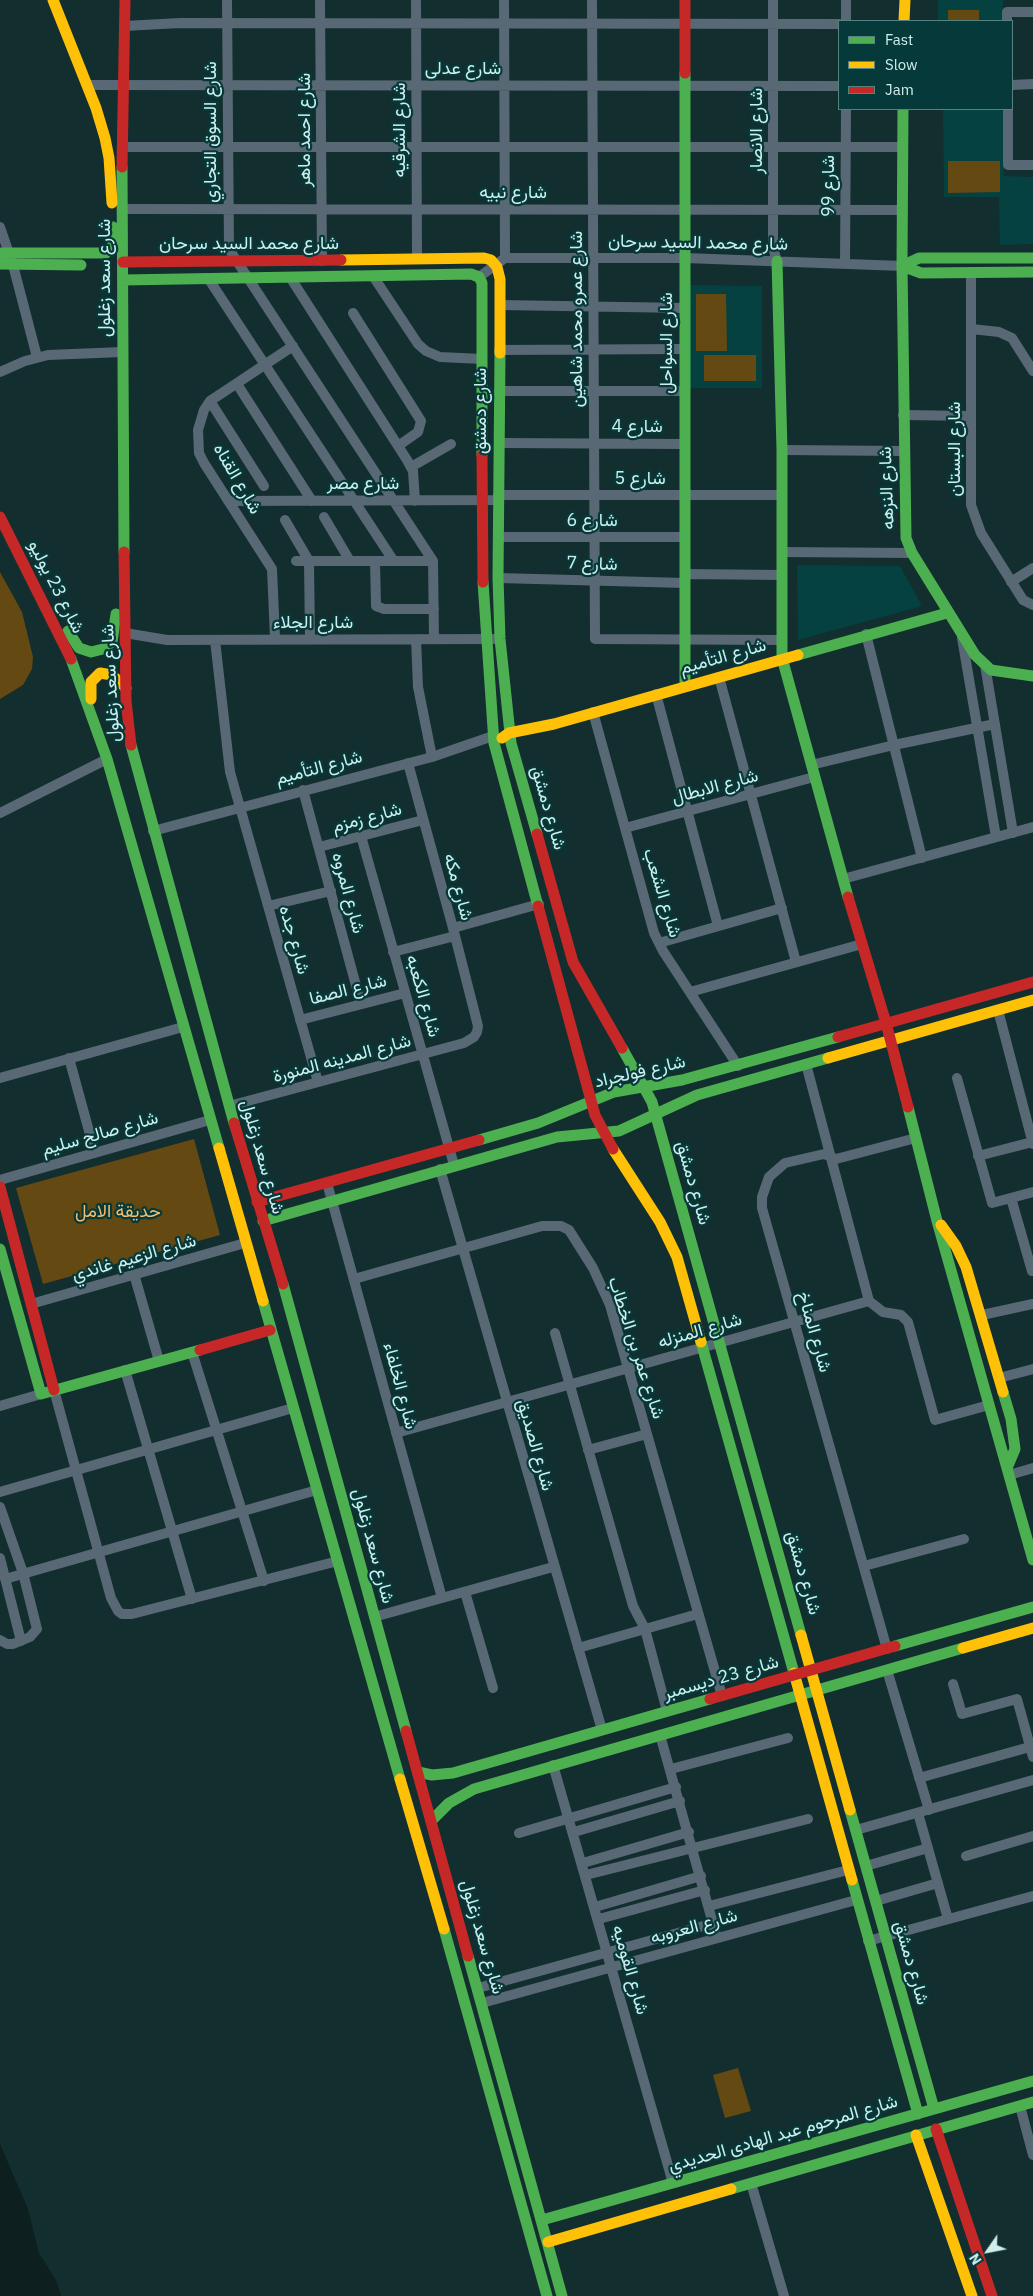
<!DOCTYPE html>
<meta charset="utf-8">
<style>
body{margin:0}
#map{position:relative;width:1033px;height:2296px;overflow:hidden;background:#122e2e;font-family:"IBM Plex Sans",sans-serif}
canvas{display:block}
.legend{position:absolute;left:838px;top:20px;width:175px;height:90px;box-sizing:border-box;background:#063a3a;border:1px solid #568282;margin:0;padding:6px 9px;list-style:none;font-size:15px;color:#cfeeed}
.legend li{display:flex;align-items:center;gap:10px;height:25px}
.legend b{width:25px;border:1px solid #568282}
.north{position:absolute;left:963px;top:2226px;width:50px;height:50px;-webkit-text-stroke:4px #063a3a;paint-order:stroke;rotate:237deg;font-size:14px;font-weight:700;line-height:20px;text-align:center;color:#cfeeed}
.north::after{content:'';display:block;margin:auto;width:18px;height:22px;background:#cfeeed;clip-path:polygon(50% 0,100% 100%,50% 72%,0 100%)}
</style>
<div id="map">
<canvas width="1033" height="2296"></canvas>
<ul class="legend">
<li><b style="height:6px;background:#4caf50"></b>Fast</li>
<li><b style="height:6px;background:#ffc107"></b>Slow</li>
<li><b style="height:6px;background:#c62828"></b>Jam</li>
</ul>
<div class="north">N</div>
</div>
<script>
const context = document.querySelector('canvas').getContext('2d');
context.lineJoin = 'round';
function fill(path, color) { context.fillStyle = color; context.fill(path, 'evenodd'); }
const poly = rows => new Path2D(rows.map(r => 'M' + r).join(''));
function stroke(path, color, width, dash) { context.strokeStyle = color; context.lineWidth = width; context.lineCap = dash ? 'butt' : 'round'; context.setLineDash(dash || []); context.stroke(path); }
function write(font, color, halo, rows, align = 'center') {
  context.font = font + ' "IBM Plex Sans",Vazirmatn,sans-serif'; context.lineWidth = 4.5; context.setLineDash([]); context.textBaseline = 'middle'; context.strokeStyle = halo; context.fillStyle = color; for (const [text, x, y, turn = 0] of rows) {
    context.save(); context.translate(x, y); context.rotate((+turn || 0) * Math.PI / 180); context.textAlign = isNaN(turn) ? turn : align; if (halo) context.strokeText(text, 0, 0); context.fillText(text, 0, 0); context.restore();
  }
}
const built = poly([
 [938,0,1003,0,1003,21,938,21],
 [943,109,1003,109,1004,176,1033,177,1033,244,1000,245,999,197,944,197],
 [689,285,762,286,762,388,689,388],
 [797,565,900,566,922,606,798,640]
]);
const green = poly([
 [948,10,979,10,979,21,948,21],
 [948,161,1000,161,1000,192,948,193],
 [696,294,726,294,727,351,696,351],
 [704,355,756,355,756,381,704,381],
 [0,572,22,612,33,657,32,669,23,685,0,699],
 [194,1139,220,1235,43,1284,16,1188],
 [738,2068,751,2111,725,2118,713,2075]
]);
const water = poly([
 [0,2144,28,2209,39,2253,56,2280,61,2296,0,2296]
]);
const street = poly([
 [227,0,229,249,433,561,434,639],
 [320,0,322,261],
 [416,0,417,259],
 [504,0,505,258],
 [592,0,595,639,781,640],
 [773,0,773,248,777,261],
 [846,21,846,0],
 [1007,21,1007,12,1033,12],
 [124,26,180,23,839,24],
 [87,85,839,86],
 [1012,85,1033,84],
 [1008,109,1008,165,1033,165],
 [123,147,903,147],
 [123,209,902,210],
 [0,227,13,265,37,357],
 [845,264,846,109],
 [971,272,971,505,981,533,1023,600,1033,605],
 [373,276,418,344,426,351,440,357,482,359],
 [290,277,407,460,413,471,415,501],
 [479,277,505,258,685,258,902,266],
 [208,278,393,560],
 [500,305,685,308],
 [353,313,421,421,418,432,398,446],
 [972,329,999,332,1012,338,1033,371],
 [499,350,684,349],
 [0,372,25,361,48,355,122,352],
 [237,384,312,501],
 [499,391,684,391],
 [210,401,264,486],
 [903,415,971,416],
 [499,443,684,444],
 [782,450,904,451],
 [411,467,451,444],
 [498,495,782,495],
 [228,501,498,500],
 [324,517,350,561],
 [285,520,309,561,310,639],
 [498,537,685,537],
 [782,552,912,553],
 [296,561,433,561],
 [375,561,376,606,384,609,434,609],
 [685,574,781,575],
 [498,578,685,583],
 [1011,582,1033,568],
 [125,633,167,640,494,639],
 [866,634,922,858],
 [275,638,272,569,204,463,199,453,198,430,204,410,210,401,293,346],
 [962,638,996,837],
 [416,639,418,687,432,757],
 [215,640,230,772,318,1082],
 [985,665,1013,833],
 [719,677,796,962],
 [656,694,718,926],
 [593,712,654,933,663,951,738,1066],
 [811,765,894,745,995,724],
 [303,790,361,1004],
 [0,813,107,759],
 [625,828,814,777],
 [153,831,432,757,493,736],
 [361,836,454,1165],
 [319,847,423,820],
 [843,879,1033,827],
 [268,906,331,891],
 [453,928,539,904],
 [659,943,782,908],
 [393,952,455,936],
 [690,992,862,944],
 [998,1010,1033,1144],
 [300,1020,405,993],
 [69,1058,95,1153],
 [806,1064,869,1301],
 [0,1078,183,1027],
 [957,1078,992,1203,1033,1192],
 [229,1106,464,1043,474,1037,477,1032,478,1026,453,928,408,763],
 [978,1156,1032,1142],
 [440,1169,602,1730],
 [0,1180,210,1120],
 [327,1183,442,1598],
 [1011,1198,1032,1271],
 [134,1274,159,1361],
 [354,1279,542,1226,561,1226,569,1230,593,1268,610,1305,722,1696],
 [31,1304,245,1243],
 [982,1315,1033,1304],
 [555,1333,633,1606,645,1629,667,1711],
 [192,1352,264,1581],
 [125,1370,192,1599],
 [999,1378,1033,1369],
 [54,1390,111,1598,118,1611,122,1614,132,1614,338,1561],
 [0,1406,41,1394],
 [396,1433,869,1301,883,1312,901,1315,908,1322,935,1420,989,1405],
 [588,1450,647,1434],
 [1009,1475,1033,1468],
 [0,1492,293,1408],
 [0,1507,23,1573,37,1629,30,1637,13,1644,7,1644,0,1640],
 [0,1558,21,1641],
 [864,1566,964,1539],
 [5,1579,317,1490],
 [465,1592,493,1688],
 [374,1617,553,1567],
 [578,1648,698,1614],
 [887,1649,762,1208,762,1197,769,1177,785,1163,824,1154,836,1159,916,1138],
 [887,1670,929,1810],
 [953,1684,962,1714,1017,1699,1033,1757],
 [660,1735,717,1938],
 [553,1765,673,2183],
 [671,1769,788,1738],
 [919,1778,1033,1746],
 [918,1813,948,1919],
 [856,1830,1033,1780],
 [574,1832,680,1801],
 [519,1833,676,1787],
 [966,1856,1033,1836],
 [583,1863,689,1832],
 [866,1866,928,1848],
 [586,1875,808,1819],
 [876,1901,938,1883],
 [709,1906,848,1870],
 [595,1907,701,1876],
 [599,1919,705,1890],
 [868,1941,1033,1896],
 [478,1988,714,1923],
 [482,2003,856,1900],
 [1020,2106,1033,2155],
 [751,2183,784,2296]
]);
const fast = poly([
 [685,73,685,686],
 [903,109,902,266,906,538,912,553,975,655,991,670,1033,676],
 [122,167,124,552],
 [0,253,106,253,114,244,113,227],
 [777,261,782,450,782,658,848,897],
 [0,264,81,265],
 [902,266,919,258,1033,258],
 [902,266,921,273,1033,272],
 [123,280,471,274,479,277,482,283,482,455],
 [500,353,498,578,500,639,511,743,537,834],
 [483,582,494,743,538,906],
 [68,631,79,648,91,652,103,649,112,642,116,614],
 [798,655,947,613],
 [71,659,107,759,219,1148],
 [131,745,234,1123],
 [622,1048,652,1102,801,1635],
 [908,1107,937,1221,1033,1560],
 [479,1140,538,1123,614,1092,682,1080,838,1037],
 [263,1221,557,1137,619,1131,697,1095,828,1058],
 [0,1249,41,1394,200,1350],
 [283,1284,406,1731],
 [263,1301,400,1779],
 [701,1342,794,1673],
 [1003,1392,1011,1419,1015,1449,1007,1468],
 [895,1646,1033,1607],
 [418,1772,432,1775,453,1773,710,1699],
 [850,1810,934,2109],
 [431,1821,449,1803,474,1789,963,1648],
 [852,1880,918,2114],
 [444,1929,547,2296],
 [468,1956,562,2296],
 [731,2189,1033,2102],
 [542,2220,1033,2081]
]);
const slow = poly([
 [53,0,96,108,105,138,109,158,112,203],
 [904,21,905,0],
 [341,260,484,258,491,260,497,267,500,279,500,353],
 [91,699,91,682,100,673,112,675,126,688],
 [502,738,509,733,554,724,798,655],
 [828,1058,1033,1000],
 [219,1148,263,1301],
 [613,1149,660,1222,677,1257,701,1342],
 [941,1225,956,1246,966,1267,1003,1392],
 [801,1635,850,1810],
 [963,1648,1033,1628],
 [794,1673,852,1880],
 [400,1779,444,1929],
 [916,2135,972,2296],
 [548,2242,731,2189]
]);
const jam = poly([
 [685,0,685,73],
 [122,167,125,0],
 [123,262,341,260],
 [482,455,483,582],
 [0,517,71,659],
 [124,552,126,701,131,745],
 [537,834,573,962,622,1048],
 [848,897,886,1023,908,1107],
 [538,906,595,1115,613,1149],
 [838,1037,1033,982],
 [234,1123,283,1284],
 [0,1187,54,1390],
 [257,1202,479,1140],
 [200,1350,270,1330],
 [710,1699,895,1646],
 [406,1731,468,1956],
 [936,2129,992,2296]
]);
const streetNames = [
 ["شارع عدلى",463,69],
 ["شارع احمد ماهر",305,130,-90],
 ["شارع الشرقيه",400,130,-90],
 ["شارع الانصار",757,131,-90],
 ["شارع السوق التجاري",211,132,-90],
 ["شارع 99",829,186,-90],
 ["شارع نبيه",513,193],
 ["شارع محمد السيد سرحان",698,243,1],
 ["شارع محمد السيد سرحان",249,244],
 ["شارع سعد زغلول",105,278,-90],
 ["شارع عمرو محمد شاهين",577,319,-90],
 ["شارع السواحل",667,343,-90],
 ["شارع دمشق",481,411,-90],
 ["شارع 4",637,427],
 ["شارع البستان",955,449,-90],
 ["شارع القناه",237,479,60],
 ["شارع 5",640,479],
 ["شارع مصر",363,484],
 ["شارع النزهه",887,488,-92],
 ["شارع 6",592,521],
 ["شارع 7",592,564,2],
 ["شارع 23 يوليو",56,587,63],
 ["شارع الجلاء",313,623],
 ["شارع التأميم",723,657,-16],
 ["شارع سعد زغلول",111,683,-93],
 ["شارع التأميم",319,768,-15],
 ["شارع الابطال",715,787,-15],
 ["شارع دمشق",548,808,74],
 ["شارع زمزم",367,818,-15],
 ["شارع مكه",458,887,75],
 ["شارع المروه",348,893,75],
 ["شارع الشعب",662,893,73],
 ["شارع جده",294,940,74],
 ["شارع الصفا",348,990,-14],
 ["شارع الكعبه",423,996,74],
 ["شارع المدينه المنورة",342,1059,-15],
 ["شارع فولجراد",640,1072,-13],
 ["شارع صالح سليم",100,1134,-16],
 ["شارع سعد زغلول",262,1157,74],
 ["شارع دمشق",693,1183,74],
 ["شارع الزعيم غاندي",134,1258,-16],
 ["شارع المنزله",700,1331,-16],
 ["شارع المناخ",814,1332,74],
 ["شارع عمر بن الخطاب",636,1348,72],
 ["شارع الخلفاء",400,1386,75],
 ["شارع الصديق",535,1445,74],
 ["شارع سعد زغلول",373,1546,75],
 ["شارع دمشق",803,1573,74],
 ["شارع 23 ديسمبر",721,1678,-16],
 ["شارع العروبه",694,1927,-15],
 ["شارع سعد زغلول",482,1937,74],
 ["شارع دمشق",911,1963,74],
 ["شارع القوميه",630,1970,74],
 ["شارع المرحوم عبد الهادى الحديدي",783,2134,-16]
];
const parkNames = [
 ["حديقة الامل",118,1212]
];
fill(built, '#054141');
fill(green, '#654912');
fill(water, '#0d1f1f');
stroke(street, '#596875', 10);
stroke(fast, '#4caf50', 11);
stroke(slow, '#ffc107', 11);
stroke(jam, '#c62828', 11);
write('18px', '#cfeeed', '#063a3a', streetNames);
write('18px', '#f6bd6d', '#063a3a', parkNames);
</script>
